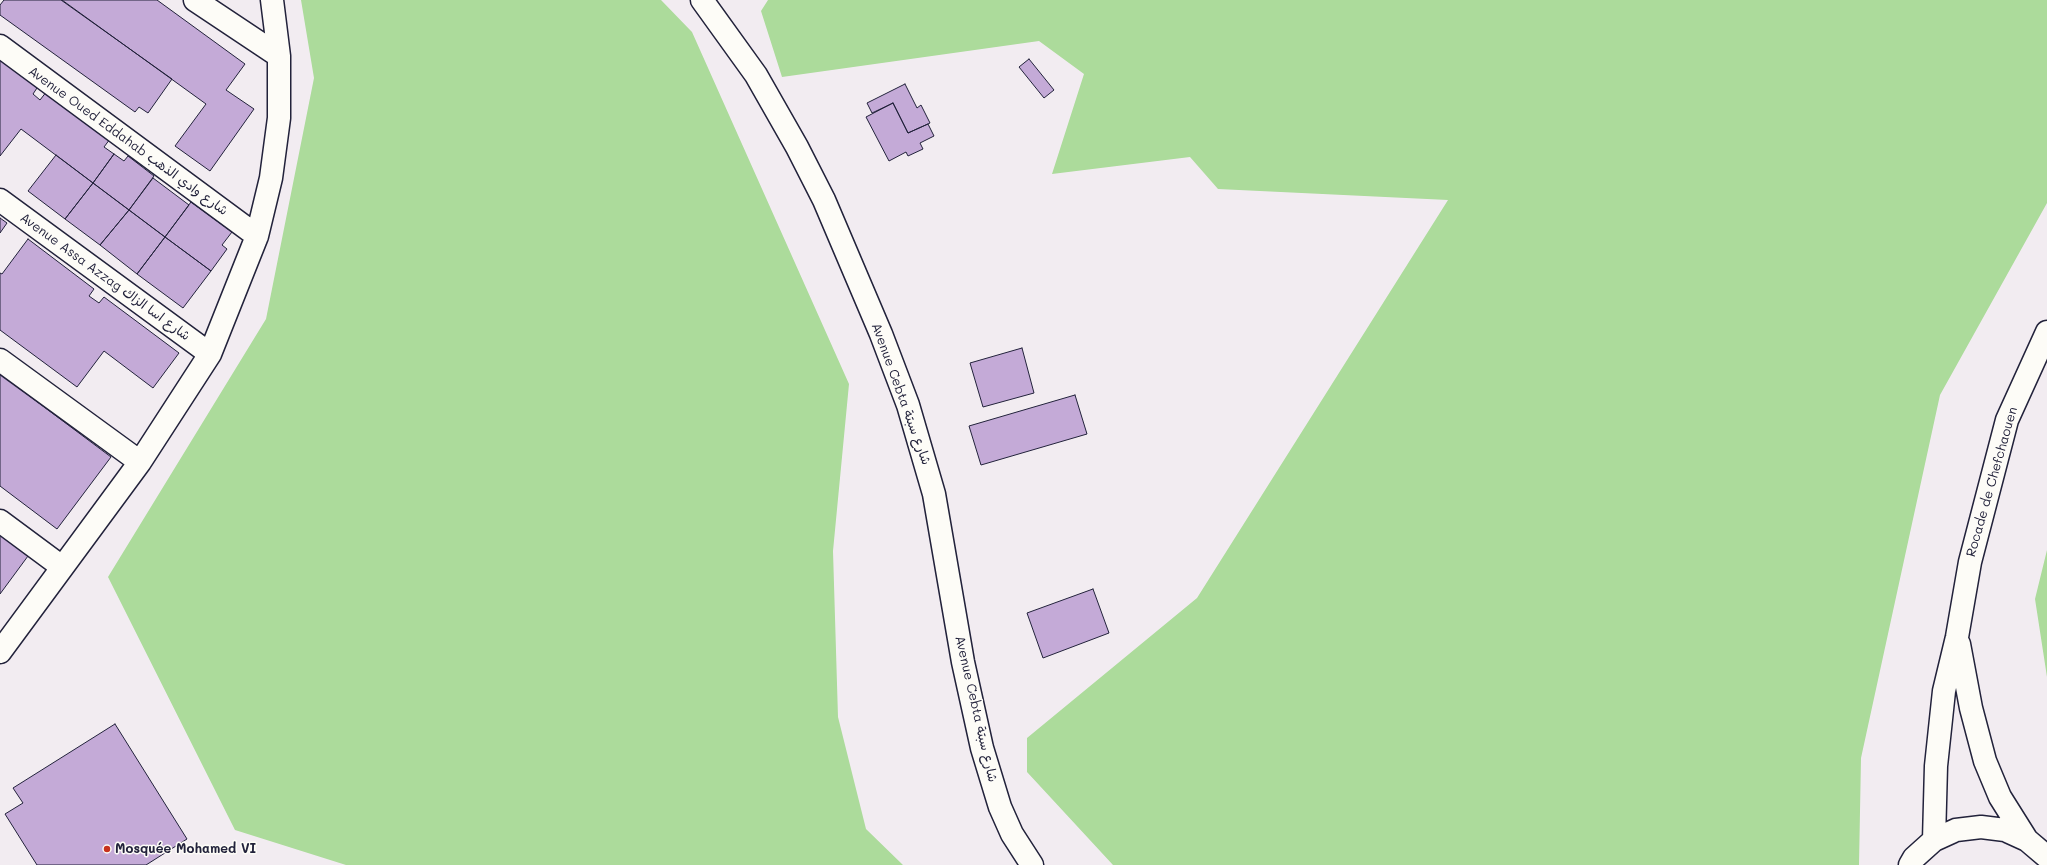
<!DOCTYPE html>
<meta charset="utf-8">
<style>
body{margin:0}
canvas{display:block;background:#f2ecf1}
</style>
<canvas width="2047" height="865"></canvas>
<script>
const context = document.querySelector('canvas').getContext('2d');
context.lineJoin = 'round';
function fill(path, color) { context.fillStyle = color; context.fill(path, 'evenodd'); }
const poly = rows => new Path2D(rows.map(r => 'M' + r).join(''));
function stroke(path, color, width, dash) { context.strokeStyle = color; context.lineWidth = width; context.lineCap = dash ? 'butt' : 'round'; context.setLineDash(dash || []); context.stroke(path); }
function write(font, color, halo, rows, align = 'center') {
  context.font = font + ' Mali,"Playpen Sans Arabic",sans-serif'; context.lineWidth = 3; context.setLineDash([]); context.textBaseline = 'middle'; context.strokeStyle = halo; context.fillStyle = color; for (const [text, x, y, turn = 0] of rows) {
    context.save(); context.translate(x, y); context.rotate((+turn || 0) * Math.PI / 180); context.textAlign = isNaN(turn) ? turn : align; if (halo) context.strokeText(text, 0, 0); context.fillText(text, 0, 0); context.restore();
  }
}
const green = poly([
 [301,0,661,0,692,32,849,384,833,551,838,717,866,829,903,865,346,865,235,830,108,577,266,319,314,78],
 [768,0,2047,0,2047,203,1940,395,1861,758,1859,865,1113,865,1027,772,1027,738,1197,598,1448,200,1218,189,1190,157,1052,174,1084,74,1039,41,782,77,761,11],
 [2047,550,2047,677,2035,599]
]);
const building = poly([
 [4,0,61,0,172,79,148,113,139,107,135,112,0,15,0,5,4,0],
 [62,0,157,0,245,64,226,90,254,109,210,171,175,146,206,104,62,0],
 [0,56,39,85,33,94,40,100,47,91,110,139,104,147,114,154,93,183,21,129,0,156,0,56],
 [1029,59,1054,90,1044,98,1019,67,1029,59],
 [905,84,917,108,921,105,930,123,908,133,893,103,872,113,867,103,905,84],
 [893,103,908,133,928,124,934,136,920,143,923,149,908,156,906,152,889,161,866,117,893,103],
 [114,154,124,161,128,156,154,176,129,210,93,183,114,154],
 [56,155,93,183,65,219,28,191,56,155],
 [153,178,189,205,165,237,129,210,153,178],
 [93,183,129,210,100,245,65,219,93,183],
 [191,202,232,232,222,245,227,249,211,271,165,237,191,202],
 [129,210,165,237,137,274,100,245,129,210],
 [0,218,7,223,0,233,0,218],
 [165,237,211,271,183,308,137,274,165,237],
 [28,239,94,289,89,296,99,303,104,297,179,353,153,388,104,351,77,387,0,330,0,273,2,274,28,239],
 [1022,348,1034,393,983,407,970,363,1022,348],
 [0,374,111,457,57,529,0,486,0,374],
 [1075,395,1087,434,981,465,969,426,1075,395],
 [0,535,28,556,0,594,0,535],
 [1093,589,1109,633,1043,658,1027,613,1093,589],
 [115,724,187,839,146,865,37,865,5,814,23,803,13,788,115,724]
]);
const minor = poly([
 [195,0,279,56],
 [0,46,257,236],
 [0,200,210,354],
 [0,360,140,462],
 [0,521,62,567],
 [0,652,140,462,210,354,257,236,271,178,279,118,279,56,272,0]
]);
const tertiary = poly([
 [702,0,756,75,797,147,824,200,881,334,908,405,934,494,963,662,982,748,1000,807,1012,834,1032,865]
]);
const secondary = poly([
 [1959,644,1971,708,1985,761,2000,797,2027,840],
 [1934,840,1936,766,1944,691,1957,637,1970,562,2007,420,2047,332],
 [1910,865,1914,858,1934,840,1956,830,1981,827,2005,830,2027,840,2047,857]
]);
const markers = [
 [107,849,4,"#c8321e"]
];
const streetNames = [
 ["Avenue Oued Eddahab شارع وادي الذهب",128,141,36],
 ["Avenue Assa Azzag شارع اسا الزاك",105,277,36],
 ["Avenue Cebta شارع سبتة",901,394,70],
 ["Rocade de Chefchaouen",1992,482,-74],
 ["Avenue Cebta شارع سبتة",976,709,77]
];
const poiNames = [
 ["Mosquée Mohamed VI",115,849]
];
fill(green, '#acdb9b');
fill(building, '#c4aad7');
stroke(building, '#22223b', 1);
stroke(minor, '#22223b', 25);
stroke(tertiary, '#22223b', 25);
stroke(secondary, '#22223b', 25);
stroke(minor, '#fdfcf7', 22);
stroke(tertiary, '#fdfcf7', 22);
stroke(secondary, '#fdfcf7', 22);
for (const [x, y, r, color] of markers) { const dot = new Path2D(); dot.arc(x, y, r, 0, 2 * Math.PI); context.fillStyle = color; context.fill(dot); stroke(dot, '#fdfcf7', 1.5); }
write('13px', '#22223b', '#fdfcf7', streetNames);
write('bold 13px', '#22223b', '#fdfcf7', poiNames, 'left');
</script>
